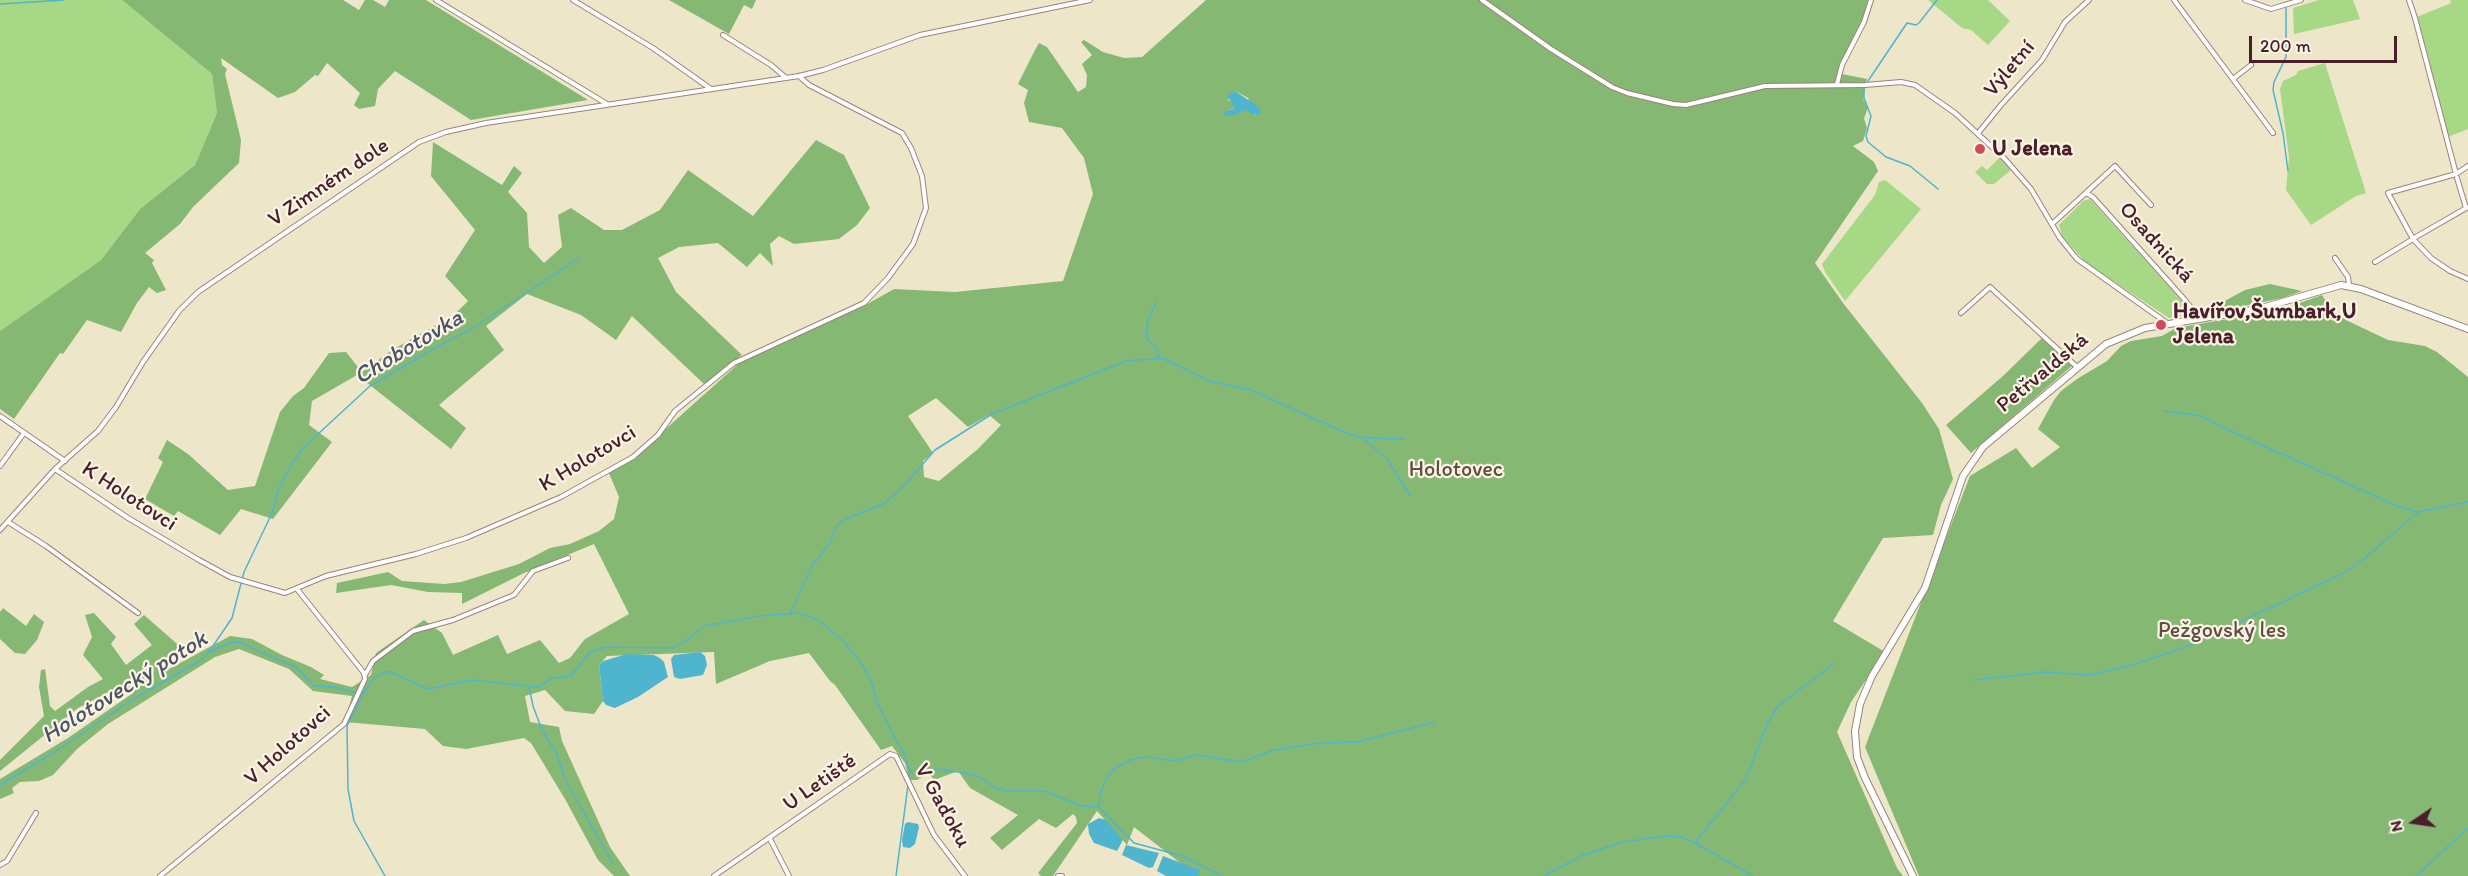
<!DOCTYPE html>
<meta charset="utf-8">
<style>
body{margin:0}
#map{position:relative;width:2468px;height:876px;overflow:hidden;background:#eee6c8;font-family:Itim,sans-serif}
canvas{display:block}
.north{position:absolute;left:2384px;top:792px;width:60px;height:60px;-webkit-text-stroke:4px #fcf5e5;paint-order:stroke;rotate:257deg;font-size:16px;font-weight:700;line-height:24px;text-align:center;color:#4a1f2b}
.north::after{content:'';display:block;margin:auto;width:21px;height:27px;background:#4a1f2b;clip-path:polygon(50% 0,100% 100%,50% 72%,0 100%)}
.scale{position:absolute;left:2249px;top:36px;width:148px;height:27px;box-sizing:border-box;border:3px solid #4a1f2b;border-top:0;padding-left:8px;font-size:18px;line-height:21px;white-space:nowrap;color:#4a1f2b;-webkit-text-stroke:4px #fcf5e5;paint-order:stroke}
</style>
<div id="map">
<canvas width="2468" height="876"></canvas>
<div class="north">N</div>
<div class="scale">200 m</div>
</div>
<script>
const context = document.querySelector('canvas').getContext('2d');
context.lineJoin = 'round';
function fill(path, color) { context.fillStyle = color; context.fill(path, 'evenodd'); }
const poly = rows => new Path2D(rows.map(r => 'M' + r).join(''));
function stroke(path, color, width, dash) { context.strokeStyle = color; context.lineWidth = width; context.lineCap = dash ? 'butt' : 'round'; context.setLineDash(dash || []); context.stroke(path); }
function write(font, color, halo, rows, align = 'center') {
  context.font = font + ' Itim,sans-serif'; context.lineWidth = 4.5; context.setLineDash([]); context.textBaseline = 'middle'; context.strokeStyle = halo; context.fillStyle = color; for (const [text, x, y, turn = 0] of rows) {
    context.save(); context.translate(x, y); context.rotate((+turn || 0) * Math.PI / 180); context.textAlign = isNaN(turn) ? turn : align; if (halo) context.strokeText(text, 0, 0); context.fillText(text, 0, 0); context.restore();
  }
}
const green = poly([
 [0,0,122,0,212,74,217,113,195,165,140,209,101,260,0,331],
 [1928,0,1988,0,2010,21,1988,45,1971,30,1962,28],
 [2319,0,2353,0,2360,19,2294,34,2293,8],
 [2450,0,2468,0,2468,129,2448,137,2417,17,2451,3],
 [2325,63,2366,193,2356,196,2311,225,2286,190,2289,157,2280,89,2283,81,2296,75,2298,71],
 [2000,157,2011,170,1994,184,1987,184,1975,172,1982,166,1987,170],
 [1885,180,1921,209,1845,301,1825,272,1822,264,1875,195,1879,182],
 [2090,199,2182,301,2186,309,2189,310,2189,315,2169,318,2086,263,2072,247,2062,236,2059,225,2083,201]
]);
const forest = poly([
 [122,0,343,0,359,10,365,0,373,0,385,7,389,0,426,0,588,100,471,120,395,71,378,89,375,106,359,109,354,105,360,93,327,63,318,76,315,75,295,92,278,98,221,58,222,65,227,69,225,74,241,140,239,163,193,207,180,224,145,253,154,260,152,263,166,290,157,293,149,287,137,303,121,332,87,320,63,354,60,353,14,419,0,409,0,331,101,260,140,209,195,165,217,113,212,74],
 [669,0,756,0,752,9,744,5,729,34],
 [1206,0,1868,0,1862,21,1837,73,1867,79,1863,99,1868,108,1864,118,1867,128,1863,141,1853,146,1874,162,1878,171,1815,263,1843,303,1922,403,1939,429,1953,479,1941,505,1933,535,1883,538,1833,621,1885,652,1851,702,1837,732,1897,868,1903,876,1197,876,1134,827,1127,845,1097,811,1053,876,1041,876,1038,873,1077,823,1076,817,1073,814,1056,828,1039,819,1002,850,990,838,1018,815,970,788,958,771,934,780,929,773,917,780,909,780,905,763,892,746,881,750,835,685,830,681,809,653,770,661,716,684,714,652,607,656,599,665,603,701,594,714,565,711,545,690,525,696,530,722,559,727,562,741,610,847,630,876,614,876,598,860,565,799,531,743,524,738,466,749,443,746,425,729,345,722,352,696,313,691,289,669,239,649,215,657,108,724,77,749,53,775,39,781,20,782,12,788,14,793,0,799,0,779,68,738,133,693,122,685,78,708,0,771,0,760,44,716,39,687,41,670,45,669,50,706,55,711,88,687,103,679,83,655,92,637,85,615,94,613,116,637,111,644,126,665,152,645,134,624,144,615,183,649,161,661,169,669,230,636,252,639,282,655,311,667,324,675,320,679,352,687,371,675,376,653,424,620,442,633,453,655,498,635,507,654,540,640,559,663,570,658,585,639,629,614,594,544,524,573,462,604,462,593,428,592,391,585,336,593,337,583,388,572,402,581,444,584,461,582,519,564,550,548,570,544,599,531,614,519,619,497,609,473,630,461,747,356,862,307,894,289,955,292,1063,281,1093,194,1084,158,1062,128,1029,122,1024,103,1028,90,1018,84,1034,52,1039,43,1047,47,1078,92,1086,87,1087,75,1082,64,1092,55,1081,42,1084,40,1103,52,1124,58,1142,57],
 [1235,91,1248,98,1256,116,1246,109,1228,110,1235,108,1235,104,1228,100],
 [936,398,968,427,989,415,1001,425,978,449,939,481,924,477,923,461,933,453,908,416],
 [816,140,844,155,870,208,857,225,839,239,794,244,779,236,770,244,773,266,760,253,747,267,718,243,679,247,658,258,676,292,742,355,704,384,632,316,616,340,581,315,527,294,486,326,504,350,439,405,466,428,451,449,357,375,312,401,309,425,332,442,273,519,241,509,220,535,178,511,174,516,145,499,163,462,158,458,167,440,188,454,228,490,255,486,280,412,293,396,304,388,329,353,346,352,362,372,392,350,454,315,468,301,445,276,475,230,431,176,433,142,502,185,514,166,522,173,508,192,527,213,529,247,544,263,562,247,558,215,571,208,604,230,622,230,660,210,688,170,753,216],
 [2270,284,2302,291,2282,298,2210,313,2208,310,2245,290],
 [2322,295,2331,310,2348,321,2388,340,2425,346,2437,352,2468,377,2468,876,1919,876,1865,747,1970,476,2016,448,2032,468,2060,447,2038,429,2054,400,2061,391,2077,379,2107,361,2121,346,2131,341,2162,336,2176,328,2256,314,2291,306],
 [2043,337,2073,365,1971,453,1946,425,2003,376],
 [3,608,26,626,34,614,44,622,37,640,25,654,15,653,0,639,0,612]
]);
const water = poly([
 [1235,91,1259,107,1261,114,1253,115,1246,110,1231,116,1225,116,1224,112,1235,108,1227,96],
 [700,652,705,656,707,665,703,675,680,679,674,677,671,659,674,655],
 [627,654,654,655,660,658,664,662,668,677,638,697,615,708,606,705,603,701,599,665,603,661],
 [1099,818,1106,820,1123,840,1117,851,1094,843,1089,834,1088,824],
 [908,822,918,824,919,827,915,844,910,848,903,847,902,840,905,824],
 [1126,845,1159,853,1153,867,1149,868,1122,855],
 [1163,856,1200,870,1199,876,1166,876,1157,871]
]);
const stream = poly([
 [0,4,64,0],
 [2286,6,2286,57,2274,82,2273,90,2283,133,2288,171],
 [1868,81,1907,23,1916,25,1919,23,1937,0],
 [1864,88,1864,98,1871,116,1866,136,1868,142,1886,157,1910,166,1938,189],
 [1156,302,1148,320,1146,335,1147,339,1155,346,1159,358],
 [2164,411,2202,416,2222,427,2397,506,2418,512],
 [1364,439,1388,460,1410,496],
 [790,614,812,566,831,541,836,526,844,520,885,503,903,487,935,450,992,414,1126,361,1162,358,1209,381,1251,390,1346,433,1363,438,1404,439],
 [209,652,232,618,244,572,272,513,279,488,293,462,304,447,370,386,440,345,472,329,579,258],
 [1974,680,2044,672,2090,675,2136,664,2191,645,2344,573,2364,559,2418,512,2468,502],
 [529,687,533,706,542,730,557,754,564,777,613,864],
 [363,694,347,726,348,789,354,821,385,876],
 [909,780,910,771],
 [0,785,53,753,135,698,201,660,208,653,229,643,239,642,297,668,314,686,335,687,356,693,364,693,374,678,388,671,428,689,472,680,538,687,553,678,571,676,589,653,605,647,672,648,686,641,704,626,760,616,797,613,817,619,843,641,859,660,871,680,877,702,898,744,902,749,910,771,925,773,936,769,965,773,982,778,995,788,1006,791,1044,791,1082,806,1099,807,1134,843,1182,856,1222,876],
 [1099,807,1100,795,1106,779,1114,769,1130,760,1146,757,1175,761,1195,755,1242,762,1274,750,1320,743,1358,742,1434,722],
 [1695,843,1746,779,1768,722,1777,707,1835,663],
 [896,876,908,785],
 [1544,876,1581,856,1622,842,1668,836,1682,837,1695,843,1753,876],
 [2416,876,2468,828]
]);
const street = poly([
 [436,0,607,104],
 [573,0,653,48,711,89],
 [1482,0,1551,49,1612,87,1627,93,1673,104,1686,105,1765,86,1865,85,1901,82,1915,85,1955,113,2004,158,2031,189,2060,238,2077,259,2167,323],
 [2174,0,2273,133],
 [2245,0,2271,9,2301,0],
 [2409,0,2415,18,2456,174],
 [723,35,771,65,785,77],
 [2233,79,2251,65],
 [1837,84,1842,65,1864,22,1871,0],
 [1979,132,2001,105,2042,60,2065,22,2089,0],
 [2468,166,2456,174,2388,193,2413,239,2431,258,2450,271,2468,279],
 [2457,178,2466,208],
 [2086,193,2093,197,2185,300,2196,314,2197,320],
 [2052,224,2115,166,2151,205],
 [2414,238,2468,207],
 [2335,258,2348,277,2349,286],
 [2375,262,2413,239],
 [1961,313,1990,287,2077,367],
 [0,416,65,461],
 [0,466,24,433],
 [55,469,128,518,199,560,230,577,285,593,326,576,416,554,466,538,561,497,633,457,658,435,675,411,734,363,864,303,888,278,913,244,926,208,922,176,911,148,902,133,809,85,799,76],
 [8,522,46,546,138,613],
 [0,530,55,469,98,431,116,407,143,362,179,311,198,292,419,142,446,132,486,123,799,76,823,70,920,35,1090,0],
 [365,675,373,661,413,631,453,620,514,595,533,571,568,558],
 [770,839,789,876],
 [0,865,7,861,36,813],
 [160,876,344,724,365,679,364,673,297,589],
 [714,876,890,754,896,756,934,835,965,876],
 [1058,876,1062,876]
]);
const secondary = poly([
 [1913,876,1865,778,1857,757,1855,731,1860,704,1872,676,1925,588,1963,476,1983,447,2106,344,2145,328,2258,309,2341,285,2361,289,2468,329]
]);
const markers = [
 [1980,149,6,"#d1495b"],
 [2161,325,6,"#d1495b"]
];
const streetNames = [
 ["Výletní",2010,69,-50],
 ["V Zimném dole",329,183,-34],
 ["Osadnická",2156,243,48],
 ["Petřvaldská",2043,373,-40],
 ["K Holotovci",588,459,-31],
 ["K Holotovci",129,497,33],
 ["V Holotovci",288,746,-42],
 ["U Letiště",820,783,-35],
 ["V Gaďoku",942,806,61]
];
const poiNames = [
 ["U Jelena",1992,149],
 ["Havířov,Šumbark,U",2173,312],
 ["Jelena",2173,337]
];
const parkNames = [
 ["Holotovec",1456,470],
 ["Pežgovský les",2222,631]
];
const waterNames = [
 ["Chobotovka",409,348,-31],
 ["Holotovecký potok",125,688,-32]
];
fill(green, '#a7d886');
fill(forest, '#85b873');
fill(water, '#4fb5ce');
stroke(stream, '#4fb5ce', 1.5);
stroke(street, '#9c827a', 6);
stroke(secondary, '#9c827a', 8);
stroke(street, '#fff', 4);
stroke(secondary, '#fff', 6);
for (const [x, y, r, color] of markers) { const dot = new Path2D(); dot.arc(x, y, r, 0, 2 * Math.PI); context.fillStyle = color; context.fill(dot); stroke(dot, '#fcf5e5', 2); }
write('22px', '#4a1f2b', '#fcf5e5', streetNames);
write('bold 22px', '#4a1f2b', '#fcf5e5', poiNames, 'left');
write('22px', '#614d42', '#fcf5e5', parkNames);
write('italic 24px', '#4c5464', '#fcf5e5', waterNames);
</script>
